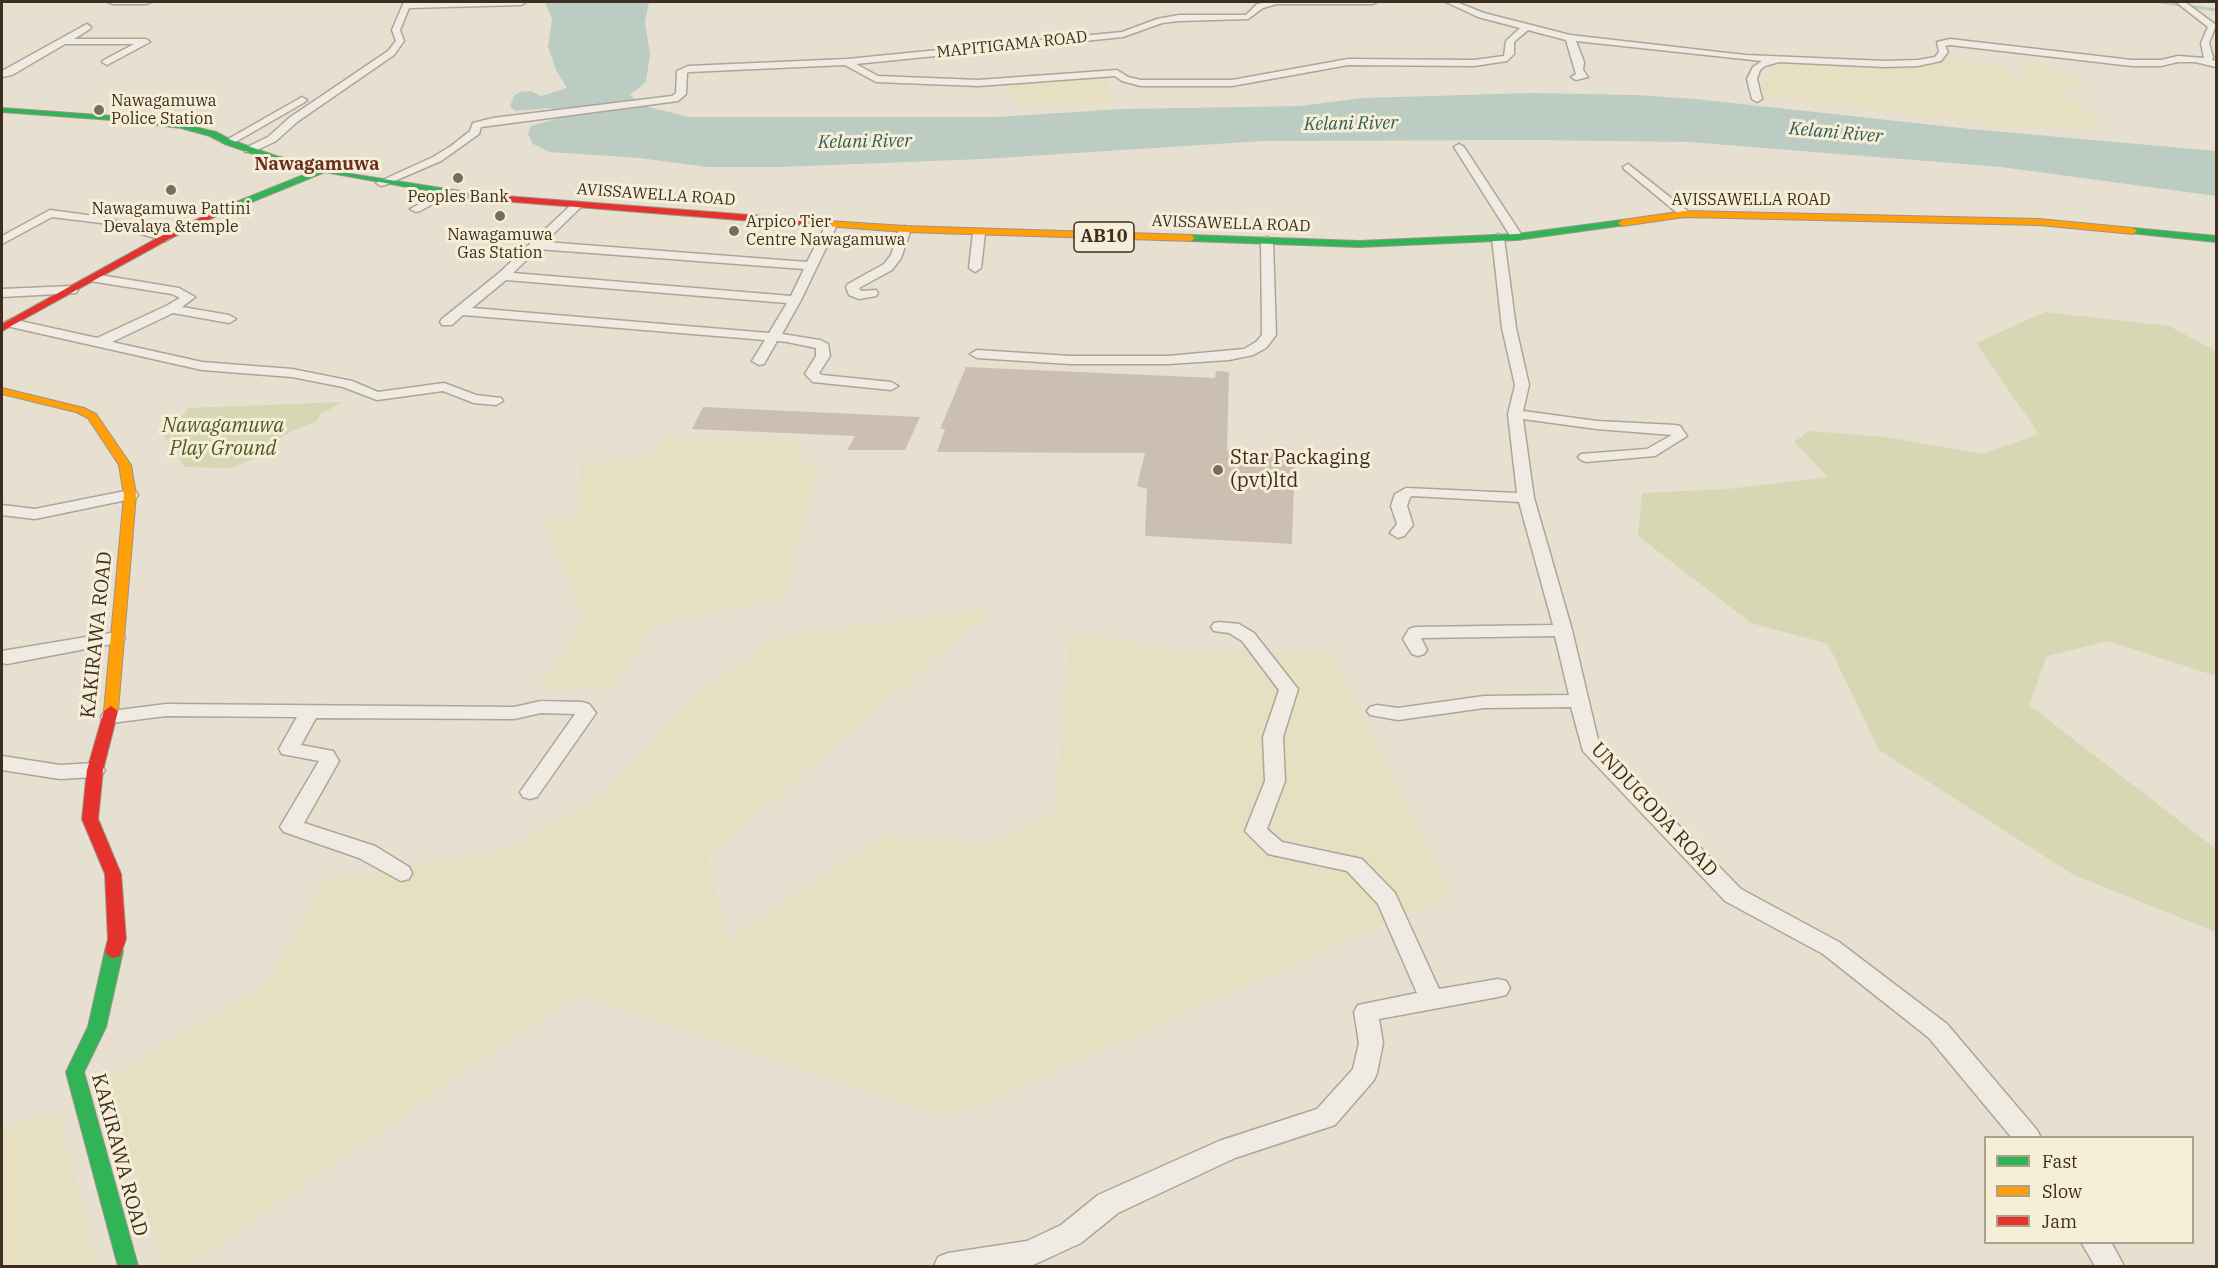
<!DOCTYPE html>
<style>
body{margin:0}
#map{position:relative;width:2218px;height:1268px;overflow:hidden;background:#e7e0d1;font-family:"IBM Plex Serif",serif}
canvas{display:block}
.frame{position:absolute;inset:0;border:3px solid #3d2e20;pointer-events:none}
.legend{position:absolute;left:1984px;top:1136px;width:210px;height:108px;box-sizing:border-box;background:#f7eed8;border:2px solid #ada18e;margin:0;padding:8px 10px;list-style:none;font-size:18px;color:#3d2e20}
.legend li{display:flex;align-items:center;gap:12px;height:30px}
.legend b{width:30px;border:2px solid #ada18e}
</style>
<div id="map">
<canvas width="2218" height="1268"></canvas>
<div class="frame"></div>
<ul class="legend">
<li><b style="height:8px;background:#30b455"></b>Fast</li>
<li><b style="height:8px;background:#ff9f0a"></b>Slow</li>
<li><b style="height:8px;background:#e5322d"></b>Jam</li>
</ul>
</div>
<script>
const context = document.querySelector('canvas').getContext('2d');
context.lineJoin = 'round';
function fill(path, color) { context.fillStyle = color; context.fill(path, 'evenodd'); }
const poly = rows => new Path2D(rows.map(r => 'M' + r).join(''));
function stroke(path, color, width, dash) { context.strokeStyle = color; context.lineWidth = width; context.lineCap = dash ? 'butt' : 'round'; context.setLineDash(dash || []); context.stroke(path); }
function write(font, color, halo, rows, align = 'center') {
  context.font = font + ' "IBM Plex Serif",serif'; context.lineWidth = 6; context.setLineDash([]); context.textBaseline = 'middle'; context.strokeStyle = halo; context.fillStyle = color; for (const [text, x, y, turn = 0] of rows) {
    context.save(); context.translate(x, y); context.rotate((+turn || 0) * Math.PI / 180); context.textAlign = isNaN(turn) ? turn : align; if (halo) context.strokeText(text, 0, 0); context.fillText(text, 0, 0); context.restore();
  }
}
const farmland = poly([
 [1951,57,2008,69,2007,75,2021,77,2025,71,2016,64,2059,68,2089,90,2057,87,2102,121,2093,121,2097,130,2006,128,1766,96,1761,85,1771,66,1789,64,1927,66],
 [1105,74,1114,104,1019,107,1007,82],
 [768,436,800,441,797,460,818,467,784,598,653,626,611,689,540,689,585,621,544,522,578,517,580,464,654,456,663,438],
 [993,608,707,858,729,940,884,834,987,844,1055,814,1070,632,1184,652,1332,652,1452,894,951,1118,577,993,189,1266,163,1266,107,1078,265,985,324,880,514,848,609,788,696,694,776,637],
 [57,1109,99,1266,2,1266,2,1131]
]);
const green = poly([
 [2045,312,2169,326,2216,351,2216,676,2108,641,2047,656,2029,705,2216,849,2216,932,2072,874,1879,750,1828,644,1751,623,1638,536,1642,493,1728,489,1828,477,1794,442,1809,431,1886,437,1983,454,2039,434,1976,343],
 [342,402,321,414,316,422,296,429,279,439,275,449,231,468,184,467,176,450,163,436,189,408]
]);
const water = poly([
 [545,2,649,2,645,22,650,54,646,82,630,95,641,105,689,117,996,117,1122,109,1300,106,1362,98,1532,93,1636,95,1696,99,1970,129,2216,151,2216,196,2001,167,1689,142,1533,140,1263,141,983,159,782,167,707,167,639,158,549,152,533,144,528,134,531,126,566,116,551,108,515,111,510,106,514,96,520,92,531,91,541,96,567,88,556,70,548,47,552,19]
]);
const stream = poly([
 [2160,2,2216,10]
]);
const building = poly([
 [966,367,1215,378,1216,371,1229,372,1227,450,1295,453,1292,544,1145,536,1147,489,1137,486,1145,453,937,452,945,429,940,429],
 [703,407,920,417,905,450,847,450,855,436,692,429]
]);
const street = poly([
 [108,2,151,2,147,4,112,4,108,2],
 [404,2,525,3,521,5,409,8,400,30,404,41,394,55,297,122,276,141,253,152,245,152,245,148,268,137,289,118,388,51,396,41,392,30,404,2],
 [1269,2,1377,2,1373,4,1277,4,1263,8,1248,19,1179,21,1162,23,1123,37,856,64,878,76,978,80,1117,70,1128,77,1141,80,1232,80,1348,59,1474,60,1504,56,1506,41,1520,28,1478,17,1446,2,1456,2,1484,13,1570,35,1745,55,1885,61,1918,60,1935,57,1939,52,1937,42,1950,39,2132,60,2161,60,2178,56,2204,58,2201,43,2208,27,2176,2,2185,2,2216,25,2209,43,2213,57,2212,60,2216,61,2216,67,2195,62,2178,62,2161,66,2132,66,1950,45,1945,46,1948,52,1941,61,1918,66,1885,67,1779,62,1765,66,1760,70,1757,79,1762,99,1757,102,1752,99,1747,79,1753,67,1762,61,1576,41,1584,62,1583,70,1588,77,1576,80,1571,77,1576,74,1566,40,1528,30,1514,42,1514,54,1507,61,1474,66,1348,65,1232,86,1141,86,1122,81,1115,76,978,86,876,82,845,65,689,72,687,73,686,94,678,101,481,127,479,134,441,161,385,185,381,186,376,183,433,157,451,146,470,131,473,123,493,118,672,96,676,93,677,71,688,66,847,59,1122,32,1157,19,1179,15,1246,15,1257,4,1269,2],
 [87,24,91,27,90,29,74,39,146,39,150,42,107,65,102,62,104,60,134,44,65,44,12,75,2,77,2,71,87,24],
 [302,97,307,100,305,102,232,144,223,142,302,97],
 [1459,144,1464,147,1523,237,1521,239,1513,239,1511,237,1454,147,1459,144],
 [1628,164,1689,212,1689,216,1681,216,1624,169,1623,167,1628,164],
 [445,190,449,191,449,195,420,211,416,212,410,209,445,190],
 [577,202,581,203,581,207,545,242,807,262,827,223,835,223,837,225,801,300,782,334,820,340,828,344,830,356,819,373,822,375,891,382,898,386,891,390,813,382,805,374,816,356,816,348,787,342,777,341,764,364,759,365,752,361,765,340,463,315,452,325,442,325,440,322,442,319,499,273,573,203,577,202],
 [538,249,804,269,791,296,513,273,538,249],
 [506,280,787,303,769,333,472,308,506,280],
 [50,210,102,217,170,235,172,237,166,241,101,223,52,217,2,244,2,236,50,210],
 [905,226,911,229,901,258,892,270,859,288,861,291,876,290,878,293,876,296,859,299,849,295,846,287,848,284,884,264,891,255,899,229,905,226],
 [979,229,985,233,981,268,975,272,969,268,973,233,979,229],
 [1498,234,1504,238,1516,328,1529,385,1523,411,1597,421,1675,425,1680,426,1687,436,1655,456,1586,462,1581,460,1578,457,1581,454,1647,449,1672,435,1597,429,1523,419,1534,498,1572,630,1599,744,1741,889,1839,942,1947,1024,2037,1130,2041,1138,2012,1138,1929,1038,1823,954,1725,901,1583,751,1571,707,1484,708,1398,720,1370,715,1367,711,1370,707,1377,705,1398,708,1484,696,1569,695,1555,636,1421,638,1427,650,1424,654,1418,656,1412,654,1403,639,1409,629,1415,627,1553,625,1519,502,1413,496,1410,497,1407,506,1413,525,1404,536,1398,538,1390,533,1397,524,1391,506,1395,494,1406,488,1517,493,1508,414,1515,385,1502,328,1492,238,1498,234],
 [1267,237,1273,241,1276,335,1266,348,1253,355,1229,360,1168,364,1070,364,977,358,970,354,977,350,1070,356,1168,356,1244,349,1256,342,1262,335,1261,241,1267,237],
 [94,274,179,288,195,297,182,307,229,315,236,319,229,323,173,313,112,342,202,362,292,369,352,381,378,392,444,383,476,395,501,398,503,401,496,405,474,403,443,391,377,400,343,387,292,377,202,370,11,327,4,323,11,319,97,338,166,306,180,298,172,294,90,281,88,278,94,274],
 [72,286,78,290,76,293,2,297,2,289,72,286],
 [130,490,136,492,138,495,136,498,35,519,2,515,2,505,35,509,130,490],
 [1220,622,1239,624,1254,633,1298,689,1283,737,1285,781,1267,829,1282,842,1362,859,1395,893,1439,989,1498,979,1506,981,1510,988,1506,995,1498,997,1379,1019,1383,1043,1377,1073,1374,1080,1335,1125,1235,1158,1118,1213,1081,1243,1031,1266,934,1266,938,1257,948,1253,1027,1241,1061,1225,1098,1195,1219,1141,1317,1109,1353,1069,1359,1043,1354,1012,1358,1005,1417,993,1378,904,1347,871,1268,854,1245,831,1265,781,1263,737,1279,690,1242,641,1229,633,1214,631,1211,627,1214,623,1220,622],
 [116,632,122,634,125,638,122,642,7,664,2,663,2,651,116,632],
 [541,701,582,702,589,704,596,713,537,797,530,799,523,797,520,792,575,714,541,713,514,719,316,718,301,745,333,751,339,761,304,823,375,846,409,867,412,873,409,879,401,881,359,858,284,832,280,827,319,761,282,754,279,749,297,717,166,716,111,723,104,722,101,717,104,712,111,711,166,704,514,707,541,701],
 [2,756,60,765,95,763,102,765,105,770,102,775,95,777,60,779,2,770,2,756],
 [2081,1242,2111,1242,2124,1266,2095,1266,2081,1242]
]);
const fast = poly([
 [2,108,112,116,181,124,216,132,231,140,276,156,351,174,479,194,483,197,479,200,325,172,227,212,223,209,224,207,316,170,271,160,225,144,210,136,181,128,112,120,2,112,2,108],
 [1622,220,1626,223,1625,225,1517,240,1359,247,1191,241,1187,238,1191,235,1359,241,1517,234,1622,220],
 [2133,228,2216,236,2216,242,2130,233,2130,229,2133,228],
 [114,944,120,946,123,951,106,1027,84,1072,138,1266,118,1266,66,1072,88,1027,105,951,108,946,114,944]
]);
const slow = poly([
 [1685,211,2039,219,2133,228,2137,231,2133,234,2039,225,1685,217,1622,226,1618,223,1622,220,1685,211],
 [828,221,905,226,1191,235,1195,238,1191,241,905,232,825,226,825,222,828,221],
 [2,388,84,408,96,414,131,465,136,495,118,711,116,714,106,714,104,711,124,495,119,465,88,418,76,412,2,394,2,388]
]);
const jam = poly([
 [479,194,828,221,832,224,828,227,476,199,475,197,479,194],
 [224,207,231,209,169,239,2,331,2,324,163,235,224,207],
 [111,706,118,711,103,770,98,819,121,874,126,939,120,956,114,958,108,956,105,951,108,939,105,874,82,819,87,770,104,711,111,706]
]);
const markers = [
 [99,110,6,"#786c5e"],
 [458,178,6,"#786c5e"],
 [171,190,6,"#786c5e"],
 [500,216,6,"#786c5e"],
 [734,231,6,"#786c5e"],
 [1218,470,6,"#786c5e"]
];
const farStreetnames = [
 ["MAPITIGAMA ROAD",1012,45,-6],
 ["AVISSAWELLA ROAD",656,195,4],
 ["AVISSAWELLA ROAD",1751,200],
 ["AVISSAWELLA ROAD",1231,224,2]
];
const farPoinames = [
 ["Nawagamuwa",111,101,"left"],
 ["Police Station",111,119,"left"],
 ["Peoples Bank",458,197],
 ["Nawagamuwa Pattini",171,209],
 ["Devalaya &temple",171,227],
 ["Arpico Tier",746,222,"left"],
 ["Centre Nawagamuwa",746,240,"left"],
 ["Nawagamuwa",500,235],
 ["Gas Station",500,253]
];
const farWaternames = [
 ["Kelani River",1351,124,-1],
 ["Kelani River",1836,133,5],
 ["Kelani River",865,142,-1]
];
const farQuarternames = [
 ["Nawagamuwa",317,165]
];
const shields = [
 [1104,237,60]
];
const shieldNames = [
 ["AB10",1104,237]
];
const parkNames = [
 ["Nawagamuwa",223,426],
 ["Play Ground",223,449]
];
const poiNames = [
 ["Star Packaging",1230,458],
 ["(pvt)ltd",1230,481]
];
const streetNames = [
 ["KAKIRAWA ROAD",97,635,-84],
 ["UNDUGODA ROAD",1654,810,47],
 ["KAKIRAWA ROAD",119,1155,75]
];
fill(farmland, '#e6dfc2');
fill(green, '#d6d7b3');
fill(water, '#bcccc2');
stroke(stream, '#bcccc2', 3);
fill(building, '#cbbfb2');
stroke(street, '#ada599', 3);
stroke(fast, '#9c958a', 2);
stroke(slow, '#9c958a', 2);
stroke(jam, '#9c958a', 2);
fill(street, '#efebe3');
fill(fast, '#30b455');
fill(slow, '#ff9f0a');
fill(jam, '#e5322d');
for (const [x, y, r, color] of markers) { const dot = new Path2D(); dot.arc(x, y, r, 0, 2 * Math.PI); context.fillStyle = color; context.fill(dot); stroke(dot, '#f7eed8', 2); }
write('16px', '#3d2e20', '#f7eed8', farStreetnames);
write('16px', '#3d2e20', '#f7eed8', farPoinames);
write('italic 18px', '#2f5d5a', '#f7eed8', farWaternames);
write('bold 18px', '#6b2e1e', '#f7eed8', farQuarternames);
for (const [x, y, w] of shields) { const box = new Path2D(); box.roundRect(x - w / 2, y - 15, w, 30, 4.5); context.fillStyle = '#f7eed8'; context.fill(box); stroke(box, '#3d2e20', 1.5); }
write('bold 18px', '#3d2e20', null, shieldNames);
write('italic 20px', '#4d5a26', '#f7eed8', parkNames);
write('20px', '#3d2e20', '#f7eed8', poiNames, 'left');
write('20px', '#3d2e20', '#f7eed8', streetNames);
</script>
